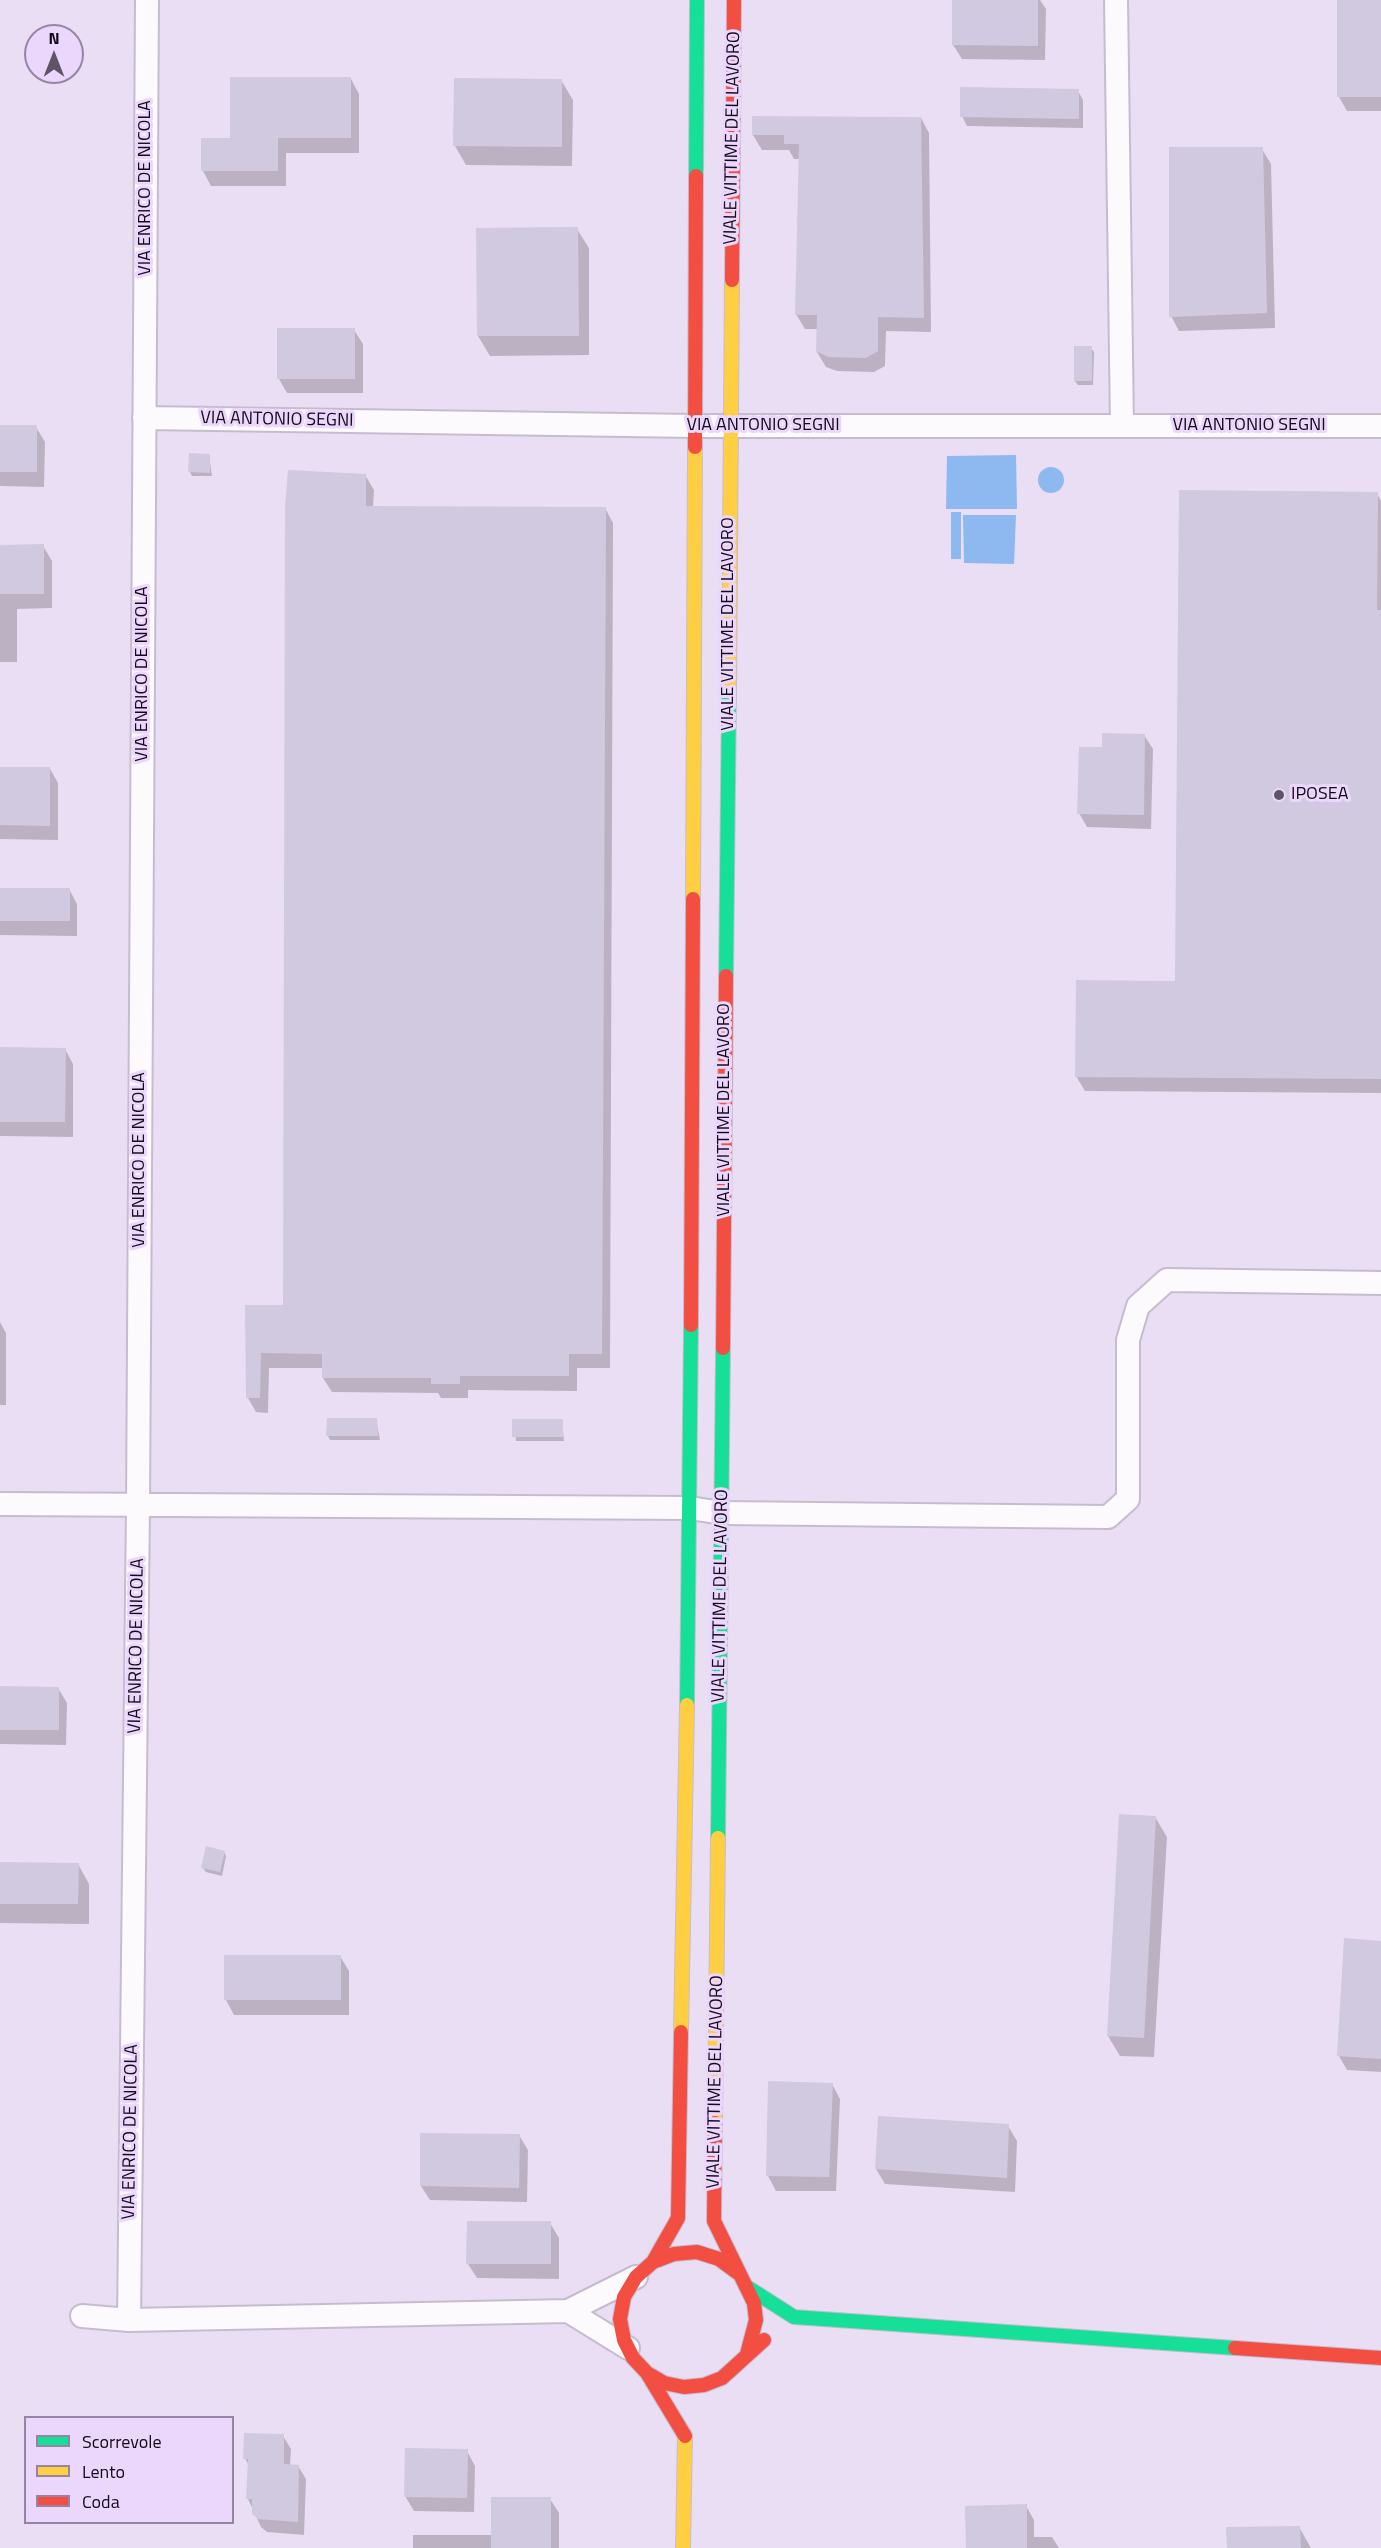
<!DOCTYPE html>
<style>
body{margin:0}
#map{position:relative;width:1381px;height:2548px;overflow:hidden;background:#eadef4;font-family:"Titillium Web",sans-serif}
canvas{display:block}
.legend{position:absolute;left:24px;top:2416px;width:210px;height:108px;box-sizing:border-box;background:#ebd6fc;border:2px solid #9584a2;margin:0;padding:8px 10px;list-style:none;font-size:18px;color:#140a1a}
.legend li{display:flex;align-items:center;gap:12px;height:30px}
.legend b{width:30px;border:2px solid #9584a2}
.north{position:absolute;left:24px;top:24px;width:60px;height:60px;box-sizing:border-box;background:#ebd6fc;border:2px solid #9584a2;border-radius:50%;rotate:0deg;font-size:16px;font-weight:700;line-height:24px;text-align:center;color:#140a1a}
.north::after{content:'';display:block;margin:auto;width:21px;height:27px;background:#5f5466;clip-path:polygon(50% 0,100% 100%,50% 72%,0 100%)}
</style>
<div id="map">
<canvas width="1381" height="2548"></canvas>
<ul class="legend">
<li><b style="height:8px;background:#16e098"></b>Scorrevole</li>
<li><b style="height:8px;background:#ffcf43"></b>Lento</li>
<li><b style="height:8px;background:#f24e42"></b>Coda</li>
</ul>
<div class="north">N</div>
</div>
<script>
const context = document.querySelector('canvas').getContext('2d');
context.lineJoin = 'round';
function fill(path, color) { context.fillStyle = color; context.fill(path, 'evenodd'); }
const poly = rows => new Path2D(rows.map(r => 'M' + r).join(''));
function stroke(path, color, width, dash) { context.strokeStyle = color; context.lineWidth = width; context.lineCap = dash ? 'butt' : 'round'; context.setLineDash(dash || []); context.stroke(path); }
function write(font, color, halo, rows, align = 'center') {
  context.font = font + ' "Titillium Web",sans-serif'; context.lineWidth = 6; context.setLineDash([]); context.textBaseline = 'middle'; context.strokeStyle = halo; context.fillStyle = color; for (const [text, x, y, turn = 0] of rows) {
    context.save(); context.translate(x, y); context.rotate((+turn || 0) * Math.PI / 180); context.textAlign = isNaN(turn) ? turn : align; if (halo) context.strokeText(text, 0, 0); context.fillText(text, 0, 0); context.restore();
  }
}
const water = poly([
 [1016,455,1017,509,946,509,947,456],
 '1038 480a13 13 0 1 1 26 0a13 13 0 1 1-26 0Z',
 [951,512,961,512,961,559,951,559],
 [963,515,1016,515,1014,564,964,563]
]);
const shadow = poly([
 [954,0,1040,0,1046,9,1045,60,962,59,953,45],
 [1339,0,1381,0,1381,111,1347,111,1339,97],
 [351,79,359,94,359,153,286,153,286,186,211,186,203,171,231,139],
 [561,80,573,100,572,166,466,165,455,146],
 [1078,91,1083,100,1083,128,967,126,962,116],
 [921,118,929,133,931,332,886,331,885,366,874,372,837,371,826,367,817,352,818,329,805,329,796,314,800,159,794,159,789,150,762,150,753,135],
 [1262,149,1271,164,1275,328,1179,331,1171,316],
 [577,229,589,248,589,355,490,356,478,336],
 [354,330,363,344,363,393,287,393,279,379],
 [1091,348,1094,352,1093,385,1078,385,1075,381],
 [0,426,36,427,45,442,44,487,0,486],
 [209,455,212,476,192,476,190,472],
 [365,475,374,490,373,507,605,508,613,523,610,1368,577,1368,577,1391,468,1390,468,1398,441,1398,438,1393,332,1392,323,1378,323,1368,269,1368,268,1413,256,1412,248,1398,247,1306,285,1306],
 [1377,494,1381,501,1381,1093,1085,1091,1076,1076,1177,982],
 [0,546,43,546,52,561,52,608,17,609,17,662,0,662],
 [1144,735,1153,749,1151,829,1087,827,1079,813,1104,749],
 [0,768,50,769,58,783,58,840,0,839],
 [0,889,69,889,77,904,77,936,0,935],
 [0,1049,65,1049,73,1064,73,1137,0,1136],
 [0,1322,6,1333,6,1405,0,1405],
 [376,1420,380,1440,330,1440,328,1436],
 [514,1421,562,1421,564,1441,516,1441],
 [0,1688,58,1688,67,1703,66,1745,0,1744],
 [1155,1817,1167,1837,1154,2057,1120,2056,1108,2036],
 [224,1852,226,1856,222,1876,206,1872,203,1868],
 [0,1864,78,1864,89,1884,89,1924,0,1923],
 [1381,1942,1381,2072,1347,2070,1339,2056],
 [340,1956,349,1971,349,2015,234,2015,226,2000],
 [832,2084,840,2099,836,2191,776,2191,768,2176],
 [1008,2126,1017,2141,1015,2192,885,2184,876,2169],
 [519,2135,528,2150,527,2202,430,2200,421,2186],
 [550,2223,559,2238,559,2279,477,2278,468,2264],
 [283,2436,291,2449,290,2466,298,2466,306,2479,304,2535,267,2532,261,2527,248,2499,249,2466,245,2458],
 [467,2451,475,2466,474,2512,414,2511,405,2496],
 [550,2499,559,2513,559,2548,413,2548,413,2535,493,2535],
 [1026,2506,1034,2520,1034,2537,1052,2537,1059,2548,967,2548],
 [1299,2527,1311,2548,1228,2548]
]);
const building = poly([
 [952,0,1038,0,1038,46,952,45],
 [1337,0,1381,0,1381,97,1337,97],
 [230,77,351,77,351,138,278,138,278,171,201,171,201,138,230,138],
 [454,78,562,79,562,147,453,146],
 [960,87,1079,89,1079,119,960,117],
 [752,116,921,117,924,318,878,317,878,351,866,358,828,357,816,351,817,315,795,315,799,144,784,144,784,135,752,135],
 [1169,147,1263,147,1267,313,1169,317],
 [578,227,579,336,477,336,476,228],
 [277,328,355,328,355,379,277,379],
 [1074,346,1092,346,1092,381,1074,381],
 [0,425,37,425,37,472,0,472],
 [189,453,210,454,210,473,188,472],
 [288,470,366,474,366,506,606,507,602,1354,569,1354,569,1376,460,1376,460,1384,431,1384,431,1378,322,1378,322,1354,261,1353,260,1398,246,1398,245,1305,283,1305,285,506],
 [1179,490,1378,492,1377,610,1381,610,1381,1079,1075,1077,1076,980,1175,981],
 [44,544,44,594,0,594,0,545],
 [1102,733,1145,734,1144,815,1077,814,1079,747,1102,747],
 [0,767,50,767,50,826,0,825],
 [0,888,70,888,70,921,0,921],
 [0,1047,66,1048,65,1122,0,1122],
 [327,1418,377,1418,378,1436,326,1436],
 [512,1419,563,1419,563,1437,512,1437],
 [0,1686,59,1687,59,1730,0,1730],
 [1119,1814,1156,1816,1144,2038,1107,2036],
 [206,1846,225,1851,220,1872,201,1868],
 [0,1862,79,1863,78,1904,0,1904],
 [1344,1938,1381,1941,1381,2059,1337,2056],
 [224,1955,341,1955,341,2000,224,2000],
 [768,2081,833,2083,829,2177,766,2176],
 [878,2116,1009,2124,1007,2178,875,2169],
 [420,2133,520,2134,519,2188,420,2186],
 [467,2221,551,2221,551,2264,466,2264],
 [244,2433,284,2434,284,2464,299,2465,298,2522,258,2519,252,2514,252,2499,246,2499,248,2459,243,2459],
 [405,2448,468,2449,467,2498,404,2497],
 [491,2497,551,2497,551,2548,491,2548],
 [1027,2504,1027,2548,966,2548,965,2506],
 [1300,2526,1301,2548,1227,2548,1226,2527]
]);
const street = poly([
 [1116,0,1122,426],
 [144,418,694,426,1381,426],
 [0,1504,690,1508,722,1513,1108,1517,1128,1499,1128,1340,1138,1306,1167,1280,1381,1283],
 [568,2311,628,2348],
 [82,2316,129,2320,568,2311,636,2277],
 [129,2320,138,1506,147,0]
]);
const fast = poly([
 [696,176,697,0],
 [726,976,729,691],
 [687,1705,691,1325],
 [718,1838,723,1348],
 [747,2287,794,2317,1235,2348]
]);
const slow = poly([
 [729,691,732,280],
 [693,899,695,447],
 [681,2032,687,1705],
 [715,2123,718,1838],
 [683,2548,685,2436]
]);
const jam = poly([
 [732,280,734,0],
 [695,447,696,176],
 [691,1325,693,899],
 [723,1348,726,976],
 [715,2123,714,2221,754,2303,756,2320,747,2354],
 [653,2262,678,2218,681,2032],
 [738,2273,719,2259,697,2252,674,2254,653,2262,636,2277,624,2297,620,2319,624,2340,633,2358,647,2373,664,2383,684,2387,704,2385,722,2378,764,2340],
 [1235,2348,1381,2358],
 [647,2373,685,2436]
]);
const markers = [
 [1279,795,6,"#5f5466"]
];
const streetNames = [
 ["VIALE VITTIME DEL LAVORO",733,138,-89],
 ["VIA ENRICO DE NICOLA",146,188,-90],
 ["VIA ANTONIO SEGNI",277,420,1],
 ["VIA ANTONIO SEGNI",763,426],
 ["VIA ANTONIO SEGNI",1249,426],
 ["VIALE VITTIME DEL LAVORO",729,624,-90],
 ["VIA ENRICO DE NICOLA",143,674,-90],
 ["VIALE VITTIME DEL LAVORO",725,1110,-90],
 ["VIA ENRICO DE NICOLA",140,1160,-90],
 ["VIALE VITTIME DEL LAVORO",721,1596,-89],
 ["VIA ENRICO DE NICOLA",137,1646,-89],
 ["VIALE VITTIME DEL LAVORO",716,2082,-89],
 ["VIA ENRICO DE NICOLA",131,2132,-89]
];
const poiNames = [
 ["IPOSEA",1291,795]
];
fill(water, '#8db9f0');
fill(shadow, '#0003');
fill(building, '#d0c9e0');
stroke(street, '#c7bccf', 26);
stroke(fast, '#c7bccf', 16);
stroke(slow, '#c7bccf', 16);
stroke(jam, '#c7bccf', 16);
stroke(street, '#fcfafd', 22);
stroke(fast, '#16e098', 14);
stroke(slow, '#ffcf43', 14);
stroke(jam, '#f24e42', 14);
for (const [x, y, r, color] of markers) { const dot = new Path2D(); dot.arc(x, y, r, 0, 2 * Math.PI); context.fillStyle = color; context.fill(dot); stroke(dot, '#ebd6fc', 2); }
write('18px', '#140a1a', '#ebd6fc', streetNames);
write('18px', '#140a1a', '#ebd6fc', poiNames, 'left');
</script>
